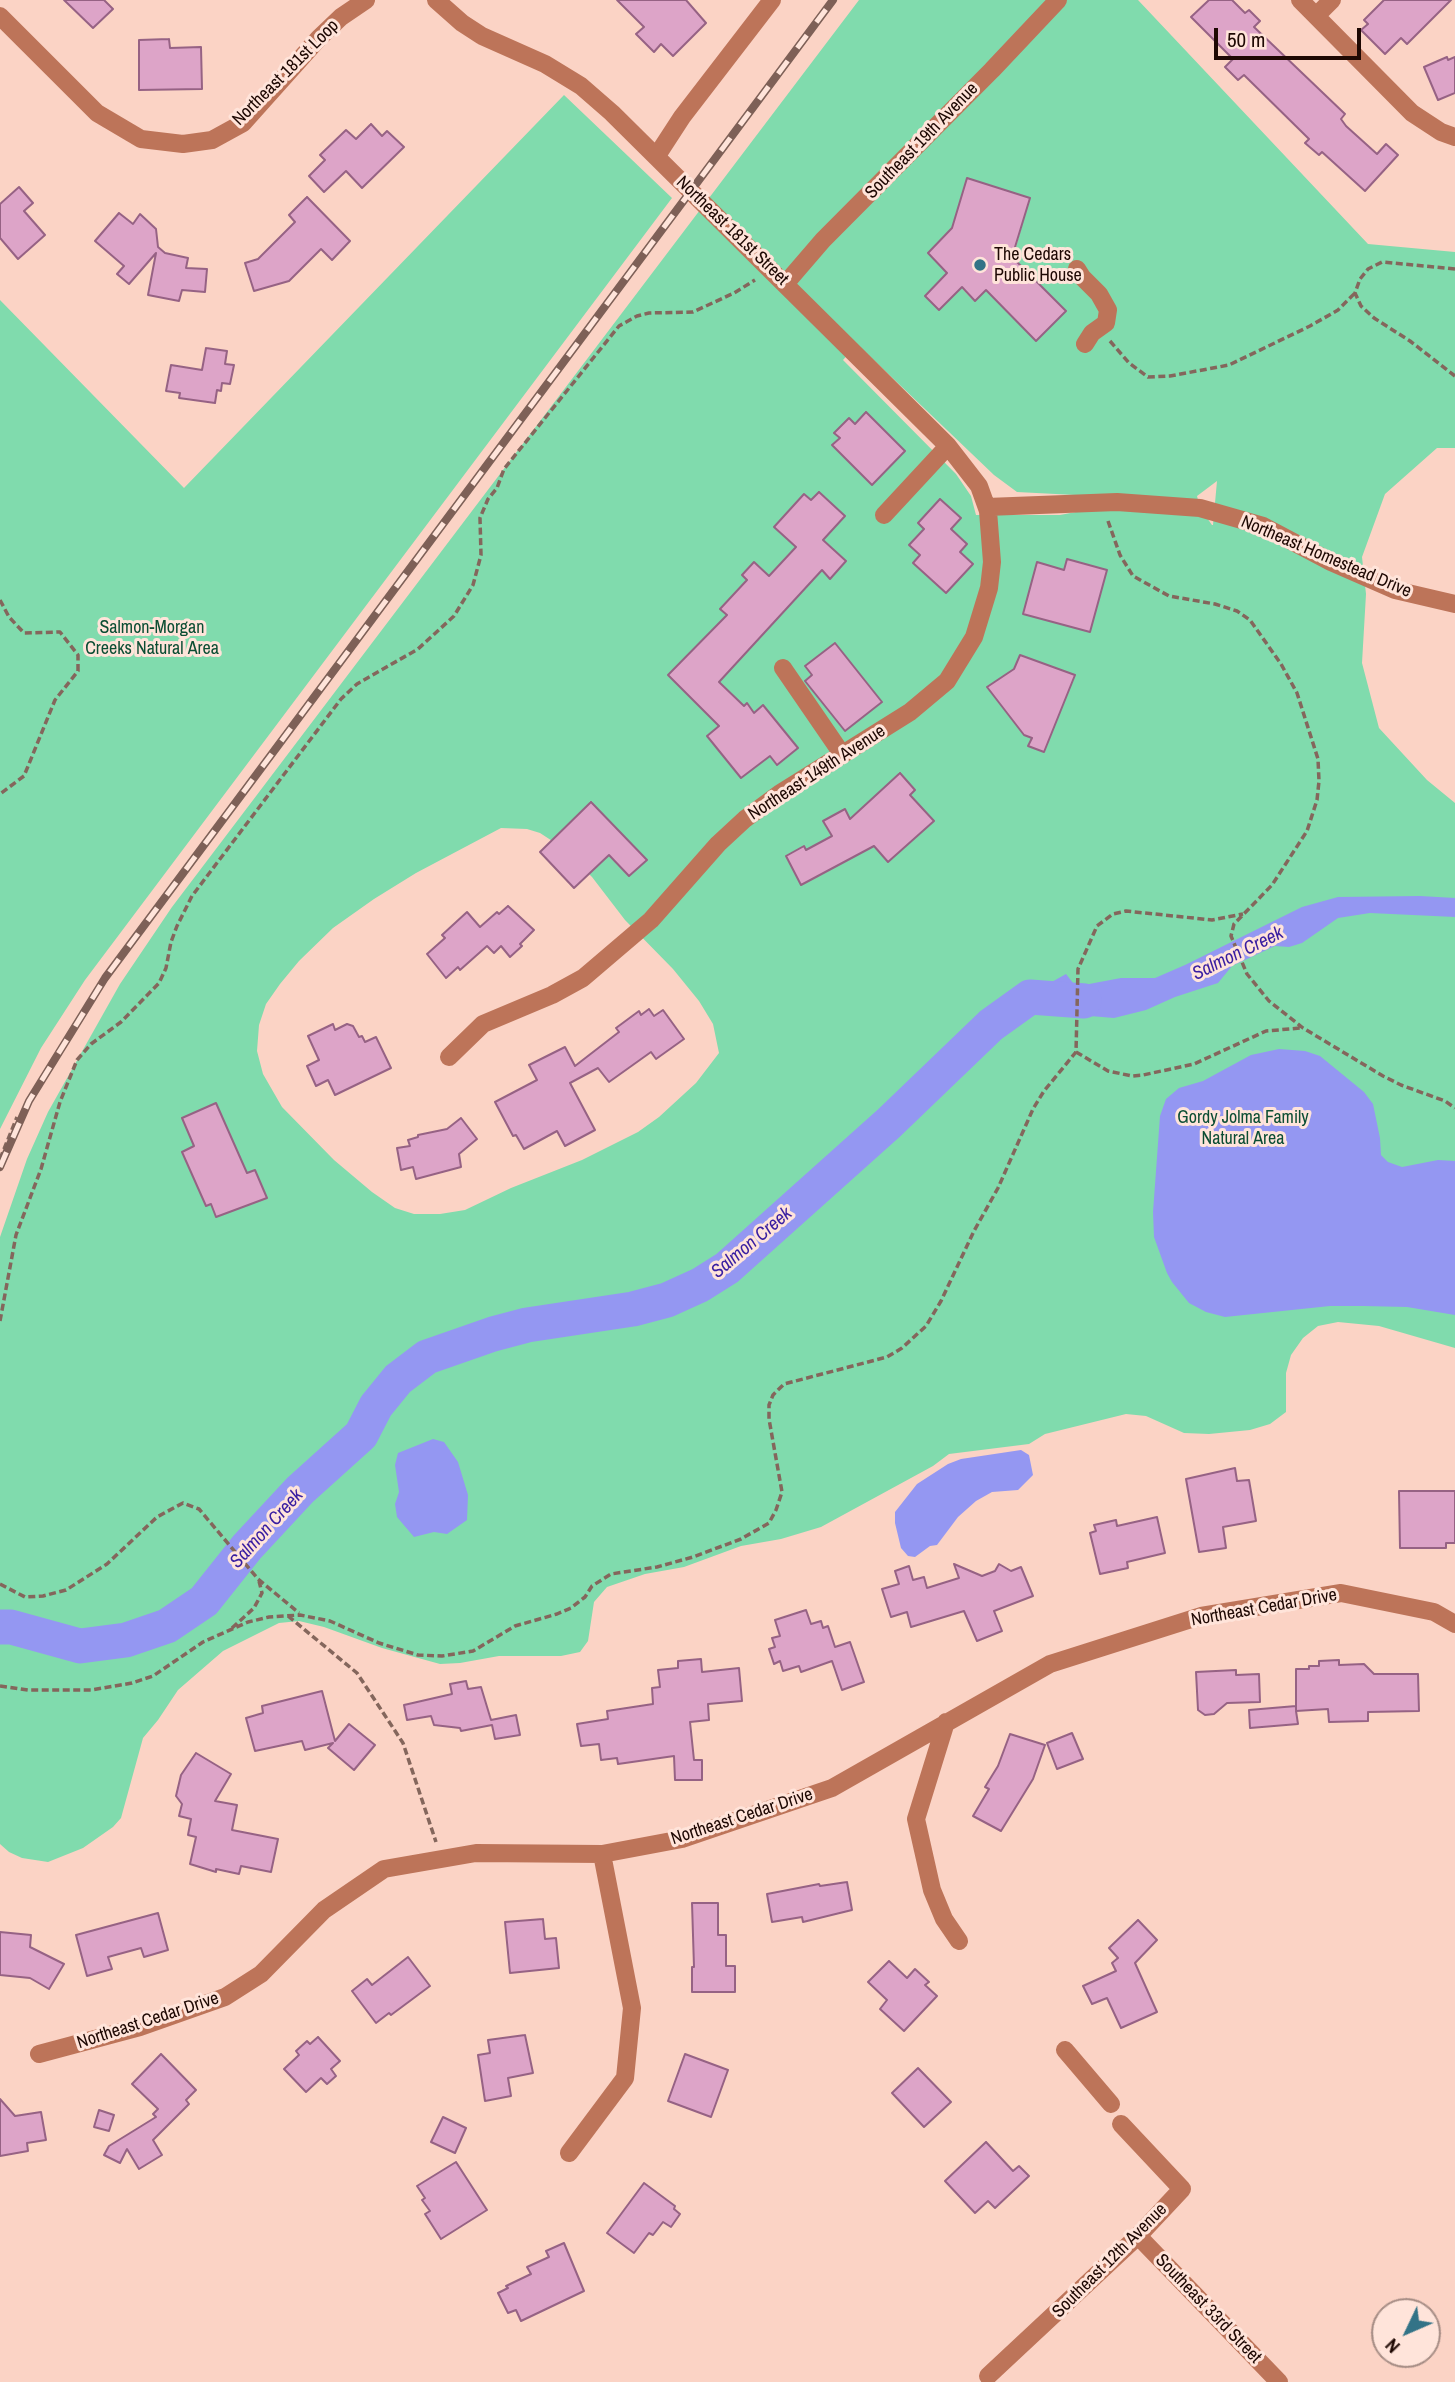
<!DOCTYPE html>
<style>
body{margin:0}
#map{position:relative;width:1455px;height:2382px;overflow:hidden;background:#fbd3c5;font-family:"Archivo Narrow",sans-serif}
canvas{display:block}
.north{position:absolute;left:1371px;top:2298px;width:70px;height:70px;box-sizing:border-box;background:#ffe4da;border:2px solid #a58c84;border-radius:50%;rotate:226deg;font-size:19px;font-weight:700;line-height:28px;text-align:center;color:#1e0803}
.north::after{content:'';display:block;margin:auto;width:24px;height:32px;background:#337387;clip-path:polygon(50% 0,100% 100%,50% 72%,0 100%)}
.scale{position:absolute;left:1214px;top:28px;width:147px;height:32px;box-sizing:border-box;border:4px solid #1e0803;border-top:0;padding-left:9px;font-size:21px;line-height:24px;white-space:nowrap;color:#1e0803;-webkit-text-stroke:5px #ffe4da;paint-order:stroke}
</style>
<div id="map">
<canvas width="1455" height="2382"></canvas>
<div class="north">N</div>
<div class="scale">50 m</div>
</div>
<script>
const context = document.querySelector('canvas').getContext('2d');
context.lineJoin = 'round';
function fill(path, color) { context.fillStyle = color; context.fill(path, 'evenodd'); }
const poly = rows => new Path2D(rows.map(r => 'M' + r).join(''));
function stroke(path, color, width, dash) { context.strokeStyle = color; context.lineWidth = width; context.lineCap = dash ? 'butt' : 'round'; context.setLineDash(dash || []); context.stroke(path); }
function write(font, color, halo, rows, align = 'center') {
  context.font = font + ' "Archivo Narrow",sans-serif'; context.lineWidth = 6; context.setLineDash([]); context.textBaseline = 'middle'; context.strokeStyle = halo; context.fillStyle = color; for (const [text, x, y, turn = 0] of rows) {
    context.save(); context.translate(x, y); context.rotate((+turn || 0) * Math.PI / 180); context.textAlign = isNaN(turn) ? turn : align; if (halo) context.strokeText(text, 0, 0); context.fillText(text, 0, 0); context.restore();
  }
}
const green = poly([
 [859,0,1138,0,1368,244,1455,252,1455,448,1437,448,1385,494,1362,557,1366,594,1362,663,1379,728,1427,780,1455,803,1455,1348,1379,1326,1338,1322,1318,1326,1303,1338,1291,1355,1286,1373,1286,1412,1270,1424,1250,1430,1209,1434,1184,1433,1146,1416,1126,1414,1045,1434,1029,1444,949,1454,933,1466,821,1527,781,1539,741,1546,684,1567,645,1574,607,1587,594,1602,588,1641,580,1652,561,1656,499,1656,460,1663,440,1664,382,1648,324,1627,299,1621,279,1623,223,1651,178,1690,158,1720,143,1738,121,1818,113,1827,83,1848,48,1862,22,1858,9,1852,0,1844,0,1237,27,1159,48,1112,120,984,172,907],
 [967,179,1030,198,1013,257,1066,311,1037,340,986,290,974,301,929,254,952,228],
 [857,344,994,475,1017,492,1075,495,1076,512,1060,515,976,515,971,496,956,474,843,360],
 [1217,481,1213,525,1212,525,1200,508,1197,496],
 [501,828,527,829,540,833,563,848,592,877,625,920,673,969,699,1001,713,1024,719,1053,696,1083,659,1117,638,1132,582,1160,511,1188,465,1210,440,1214,414,1214,395,1208,372,1192,334,1160,282,1107,263,1074,257,1051,259,1025,266,1004,280,984,299,961,333,928,374,899,416,873],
 [564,95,672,198,85,980,41,1048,0,1129,0,300,184,488]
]);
const water = poly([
 [1420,896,1455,898,1455,917,1370,913,1338,918,1302,943,1289,947,1275,946,1232,966,1218,983,1175,997,1146,1010,1114,1018,1090,1016,1062,1010,1032,993,1066,974,1073,983,1089,984,1121,978,1155,978,1185,965,1302,907,1338,897],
 [1279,1049,1305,1051,1320,1056,1364,1092,1373,1104,1380,1138,1381,1155,1388,1162,1402,1167,1438,1160,1455,1161,1455,1315,1407,1307,1363,1306,1330,1306,1225,1317,1206,1312,1189,1303,1172,1282,1167,1273,1154,1237,1153,1212,1160,1116,1166,1099,1179,1088,1203,1081,1251,1055],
 [433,1439,444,1442,458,1462,468,1495,467,1520,447,1534,434,1532,414,1537,397,1517,395,1504,399,1492,395,1465,398,1453],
 [1021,1450,1029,1455,1033,1475,1018,1490,992,1492,976,1501,958,1517,937,1545,930,1546,915,1557,908,1556,901,1548,895,1523,895,1512,917,1484,948,1464,961,1459]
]);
const river = poly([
 [0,1627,11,1627,80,1646,126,1640,167,1626,204,1601,247,1547,300,1490,361,1435,376,1406,398,1379,427,1357,493,1334,527,1325,633,1309,667,1300,700,1285,727,1268,889,1123,991,1025,1030,997,1084,1001]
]);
const building = poly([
 [64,0,104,0,113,9,93,28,64,0],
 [617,0,686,0,706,23,673,56,661,44,654,52,636,34,644,27,617,0],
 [1209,0,1232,0,1245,13,1249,10,1260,21,1254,27,1345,114,1341,119,1346,126,1377,154,1386,144,1398,155,1365,191,1322,152,1319,155,1305,143,1309,139,1244,75,1238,80,1225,67,1233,59,1191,17,1209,0],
 [1384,0,1451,0,1407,44,1401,38,1385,54,1361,30,1368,24,1364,20,1384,0],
 [169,39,170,48,201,47,202,89,139,90,139,40,169,39],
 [1447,57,1448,60,1455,57,1455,93,1438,100,1424,67,1447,57],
 [371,124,382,136,387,131,404,147,362,188,346,171,324,192,309,176,325,160,320,155,346,130,356,139,371,124],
 [967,178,1030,198,1012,257,1066,311,1036,341,986,290,975,301,962,287,939,310,925,296,947,273,928,253,952,228,967,178],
 [19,187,33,203,24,211,45,235,18,259,0,238,0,204,19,187],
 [307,197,350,241,332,260,321,249,289,281,254,291,245,263,258,259,295,222,289,215,307,197],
 [119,213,133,224,140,214,156,229,158,247,165,253,188,258,186,268,207,269,205,292,182,290,179,301,148,295,156,253,129,284,117,274,124,266,95,241,119,213],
 [206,348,227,351,225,364,234,365,230,384,222,383,221,391,217,390,215,403,179,398,180,393,166,391,171,365,202,370,206,348],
 [866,412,905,451,872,485,832,445,840,438,834,433,849,418,855,424,866,412],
 [819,492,845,516,823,540,846,561,830,579,822,570,719,682,744,706,747,703,754,713,763,705,798,748,777,765,770,756,741,778,707,736,719,726,668,675,727,615,720,609,747,580,742,575,754,562,769,576,796,547,774,527,804,494,811,500,819,492],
 [940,499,961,518,951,529,967,544,960,552,973,564,946,593,913,563,920,555,909,545,924,529,918,523,940,499],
 [1067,559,1107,570,1090,632,1023,614,1037,562,1064,570,1067,559],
 [835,643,882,702,845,731,805,681,812,675,805,666,835,643],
 [1020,655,1075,675,1044,752,1028,746,1032,738,1024,735,987,687,1014,669,1020,655],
 [900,773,915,790,910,795,934,821,888,862,874,846,801,885,786,856,804,846,806,850,832,836,823,821,845,809,850,819,900,773],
 [591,802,647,860,629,876,609,855,574,888,540,852,591,802],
 [508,906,534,930,520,944,522,946,510,957,501,946,494,953,487,946,460,970,458,967,446,978,427,954,445,938,442,935,467,912,480,927,497,912,499,914,508,906],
 [649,1009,654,1016,663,1010,684,1039,656,1059,651,1052,609,1082,598,1068,570,1083,595,1130,565,1146,557,1131,524,1149,516,1135,513,1136,495,1102,537,1080,529,1065,565,1047,575,1066,619,1032,616,1028,639,1011,641,1015,649,1009],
 [333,1024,335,1030,347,1024,353,1026,359,1037,362,1036,365,1042,376,1037,391,1068,335,1095,328,1080,316,1086,307,1066,319,1060,308,1036,333,1024],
 [216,1103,247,1173,255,1170,267,1198,216,1217,211,1204,206,1206,182,1152,194,1146,182,1118,216,1103],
 [461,1118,477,1139,459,1154,461,1167,416,1179,413,1167,401,1170,397,1148,410,1146,408,1140,418,1137,418,1135,447,1129,461,1118],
 [1235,1468,1237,1481,1249,1480,1256,1521,1223,1527,1226,1548,1199,1552,1186,1479,1235,1468],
 [1399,1491,1455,1491,1455,1543,1446,1543,1446,1548,1400,1548,1399,1491],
 [1157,1517,1165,1553,1127,1562,1128,1568,1100,1574,1090,1533,1096,1531,1094,1525,1116,1520,1117,1526,1157,1517],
 [954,1564,982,1576,995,1571,999,1564,1011,1571,1021,1567,1033,1596,994,1611,1002,1631,977,1641,964,1611,911,1627,907,1612,891,1617,882,1589,899,1584,895,1571,909,1566,913,1580,924,1577,927,1588,959,1578,954,1564],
 [806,1610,811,1624,821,1621,823,1628,828,1626,835,1647,850,1642,864,1682,842,1690,832,1661,801,1672,799,1666,783,1671,780,1661,774,1664,769,1649,775,1647,772,1638,780,1636,775,1620,806,1610],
 [701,1659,702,1672,739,1668,742,1701,708,1704,709,1720,690,1722,694,1760,702,1760,702,1780,675,1780,674,1756,618,1764,617,1758,601,1760,599,1744,581,1746,577,1724,608,1719,607,1711,653,1704,652,1688,660,1687,658,1670,678,1668,678,1661,701,1659],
 [1339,1660,1339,1665,1364,1664,1374,1674,1418,1674,1419,1711,1368,1712,1368,1721,1329,1722,1328,1709,1296,1711,1298,1724,1250,1728,1249,1710,1296,1706,1296,1710,1296,1669,1309,1669,1309,1666,1319,1666,1319,1661,1339,1660],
 [1236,1670,1236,1675,1259,1674,1260,1702,1227,1703,1214,1714,1205,1715,1198,1710,1196,1672,1236,1670],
 [466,1681,468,1689,481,1687,491,1720,516,1715,520,1735,495,1739,492,1725,461,1731,460,1728,434,1725,431,1716,407,1720,404,1705,452,1694,450,1684,466,1681],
 [322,1691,335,1741,349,1724,375,1745,354,1770,328,1748,333,1743,305,1750,302,1741,255,1751,246,1718,263,1713,262,1706,322,1691],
 [1072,1733,1083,1759,1057,1769,1047,1743,1072,1733],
 [1010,1734,1045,1745,1033,1779,1001,1831,973,1816,989,1789,985,1787,998,1766,1010,1734],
 [196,1753,231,1774,215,1801,237,1805,232,1830,278,1839,271,1872,241,1866,239,1874,216,1869,216,1872,190,1864,196,1837,188,1835,191,1819,179,1816,182,1804,176,1796,181,1775,196,1753],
 [847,1882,852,1910,803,1922,802,1917,772,1922,767,1894,819,1884,820,1886,847,1882],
 [692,1903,718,1903,718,1935,726,1935,726,1966,735,1966,735,1992,692,1992,692,1967,694,1967,692,1903],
 [158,1913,168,1950,144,1957,141,1948,108,1957,112,1969,87,1976,76,1935,158,1913],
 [543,1919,545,1939,556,1938,559,1968,510,1973,505,1922,543,1919],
 [1138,1920,1157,1940,1135,1963,1157,2012,1121,2028,1107,1998,1092,2004,1083,1986,1116,1971,1112,1963,1118,1958,1109,1948,1138,1920],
 [0,1932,31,1935,30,1947,64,1964,49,1989,30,1978,0,1975,0,1932],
 [408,1957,430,1986,391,2015,389,2013,376,2023,352,1991,367,1979,372,1985,408,1957],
 [889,1961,907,1978,915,1969,929,1982,925,1985,937,1996,904,2031,880,2009,887,2000,868,1982,889,1961],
 [525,2035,533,2073,508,2078,511,2096,485,2101,478,2055,490,2053,488,2040,525,2035],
 [318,2037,340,2061,331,2069,336,2076,327,2084,321,2078,306,2092,284,2069,299,2055,296,2051,307,2041,310,2044,318,2037],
 [161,2054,196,2090,186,2100,189,2104,153,2140,162,2155,139,2169,127,2149,120,2163,104,2155,109,2146,156,2117,153,2114,158,2109,132,2084,161,2054],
 [685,2054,728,2070,711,2117,668,2101,685,2054],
 [918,2068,951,2102,924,2127,892,2093,918,2068],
 [0,2099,15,2116,41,2112,46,2140,27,2143,28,2151,0,2156,0,2099],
 [99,2110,114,2115,109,2131,94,2127,99,2110],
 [443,2117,466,2128,455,2153,431,2142,443,2117],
 [986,2142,1013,2171,1019,2166,1029,2176,995,2208,988,2201,975,2213,945,2181,986,2142],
 [456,2162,487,2210,441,2239,425,2214,430,2211,422,2200,425,2198,417,2186,456,2162],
 [644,2183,675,2206,674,2209,680,2214,671,2227,663,2222,653,2235,649,2233,634,2253,607,2233,644,2183],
 [564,2243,584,2291,521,2321,516,2310,508,2313,498,2293,508,2288,506,2286,531,2274,527,2267,549,2257,546,2251,564,2243]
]);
const path = poly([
 [1455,269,1382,262,1368,269,1360,279,1355,293,1361,306,1374,318,1410,341,1455,376],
 [1110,341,1129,363,1148,377,1170,376,1229,365,1310,326,1338,310,1355,293],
 [1108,521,1120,555,1133,576,1169,596,1215,604,1237,611,1250,620,1281,664,1297,693,1318,759,1319,781,1317,800,1307,831,1272,885,1234,924,1231,936,1247,974,1269,1001,1303,1028,1383,1076,1401,1085,1445,1101,1455,1108],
 [0,600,9,617,24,633,60,632,78,655,78,671,55,700,24,776,0,794],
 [1076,1052,1108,1071,1132,1076,1143,1075,1194,1064,1266,1031,1301,1028],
 [0,1159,17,1117],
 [0,1321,16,1235,41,1169,60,1102,77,1060,91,1044,121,1022,159,983,166,968,171,942,177,926,192,896,341,699,357,684,418,649,454,616,473,585,481,555,480,518,488,499,497,488,504,469,619,326,637,316,649,313,693,312,734,293,755,280],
 [0,1584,25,1597,43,1596,66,1590,107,1564,157,1517,183,1503,199,1509,258,1579,299,1613],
 [288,1616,357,1673,403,1743,436,1842],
 [232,1628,254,1608,262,1593,259,1581],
 [0,1686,28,1690,91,1690,132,1683,153,1676,203,1642,248,1622,269,1617,300,1615,330,1621,379,1643,418,1655,442,1656,473,1651,515,1626,557,1614,571,1608,585,1597,592,1586,611,1574,657,1567,693,1557,741,1539,769,1523,776,1510,782,1492,769,1419,769,1405,773,1395,784,1384,887,1357,902,1348,926,1326,941,1301,974,1231,998,1188,1033,1109,1044,1091,1076,1052,1078,969,1097,926,1113,914,1126,911,1212,920,1243,914]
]);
const minor = poly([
 [436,0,462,23,482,36,545,64,581,86,612,113,948,446,979,486,988,511,992,562,989,588,974,637,947,681,910,712,779,794,745,819,718,844,651,920,583,978,552,995,483,1024,449,1057],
 [1300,0,1412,113,1441,132,1455,137],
 [0,16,97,113,141,139,183,144,212,140,243,123,319,38,341,17,366,0],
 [1316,16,1332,0],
 [656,157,682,117,772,0],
 [1077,269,1082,277,1099,294,1108,310,1106,323,1092,333,1085,344],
 [786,283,823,240,992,70,1058,0],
 [987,507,1117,502,1200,508,1263,526,1331,562,1395,590,1455,604],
 [884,515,948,446],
 [783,668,842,754],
 [946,1722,916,1819,932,1890,944,1919,959,1941],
 [1065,2050,1111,2104],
 [39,2054,140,2027,225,1997,261,1974,324,1910,384,1869,476,1853,602,1854,682,1839,832,1788,1050,1664,1201,1616,1341,1593,1434,1612,1455,1624],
 [569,2153,625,2078,632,2008,602,1854],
 [1138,2236,1279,2382],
 [988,2376,1138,2236,1182,2189,1121,2124]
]);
const rail = poly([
 [0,1167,29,1101,105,978,833,0]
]);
const markers = [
 [980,265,7,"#337387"]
];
const streetNames = [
 ["Northeast 181st Loop",286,73,-45],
 ["Southeast 19th Avenue",922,141,-46],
 ["Northeast 181st Street",732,231,44],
 ["Northeast Homestead Drive",1326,557,23],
 ["Northeast 149th Avenue",817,773,-33],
 ["Northeast Cedar Drive",1264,1608,-10],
 ["Northeast Cedar Drive",742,1817,-18],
 ["Northeast Cedar Drive",148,2021,-18],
 ["Southeast 12th Avenue",1110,2261,-45],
 ["Southeast 33rd Street",1208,2309,46]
];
const poiNames = [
 ["The Cedars",994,255],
 ["Public House",994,276]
];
const parkNames = [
 ["Salmon-Morgan",152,628],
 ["Creeks Natural Area",152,649],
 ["Gordy Jolma Family",1243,1118],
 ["Natural Area",1243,1139]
];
const waterNames = [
 ["Salmon Creek",1238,954,-26],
 ["Salmon Creek",752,1243,-40],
 ["Salmon Creek",267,1529,-48]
];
fill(green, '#80dbad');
fill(water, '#9497f2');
stroke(river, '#9497f2', 35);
fill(building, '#dda4c8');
stroke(building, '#966284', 2);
stroke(path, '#84665c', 3.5, [7, 3.5]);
stroke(minor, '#bd7459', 18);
stroke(rail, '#7e6057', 8);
stroke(rail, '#ffe4da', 5, [16]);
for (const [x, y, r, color] of markers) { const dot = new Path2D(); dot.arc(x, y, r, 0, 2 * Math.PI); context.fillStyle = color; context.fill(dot); stroke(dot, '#ffe4da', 2.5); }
write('18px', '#1e0803', '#ffe4da', streetNames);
write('18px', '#1e0803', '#ffe4da', poiNames, 'left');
write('18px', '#0b4d33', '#ffe4da', parkNames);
write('italic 19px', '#381da1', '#ffe4da', waterNames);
</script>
